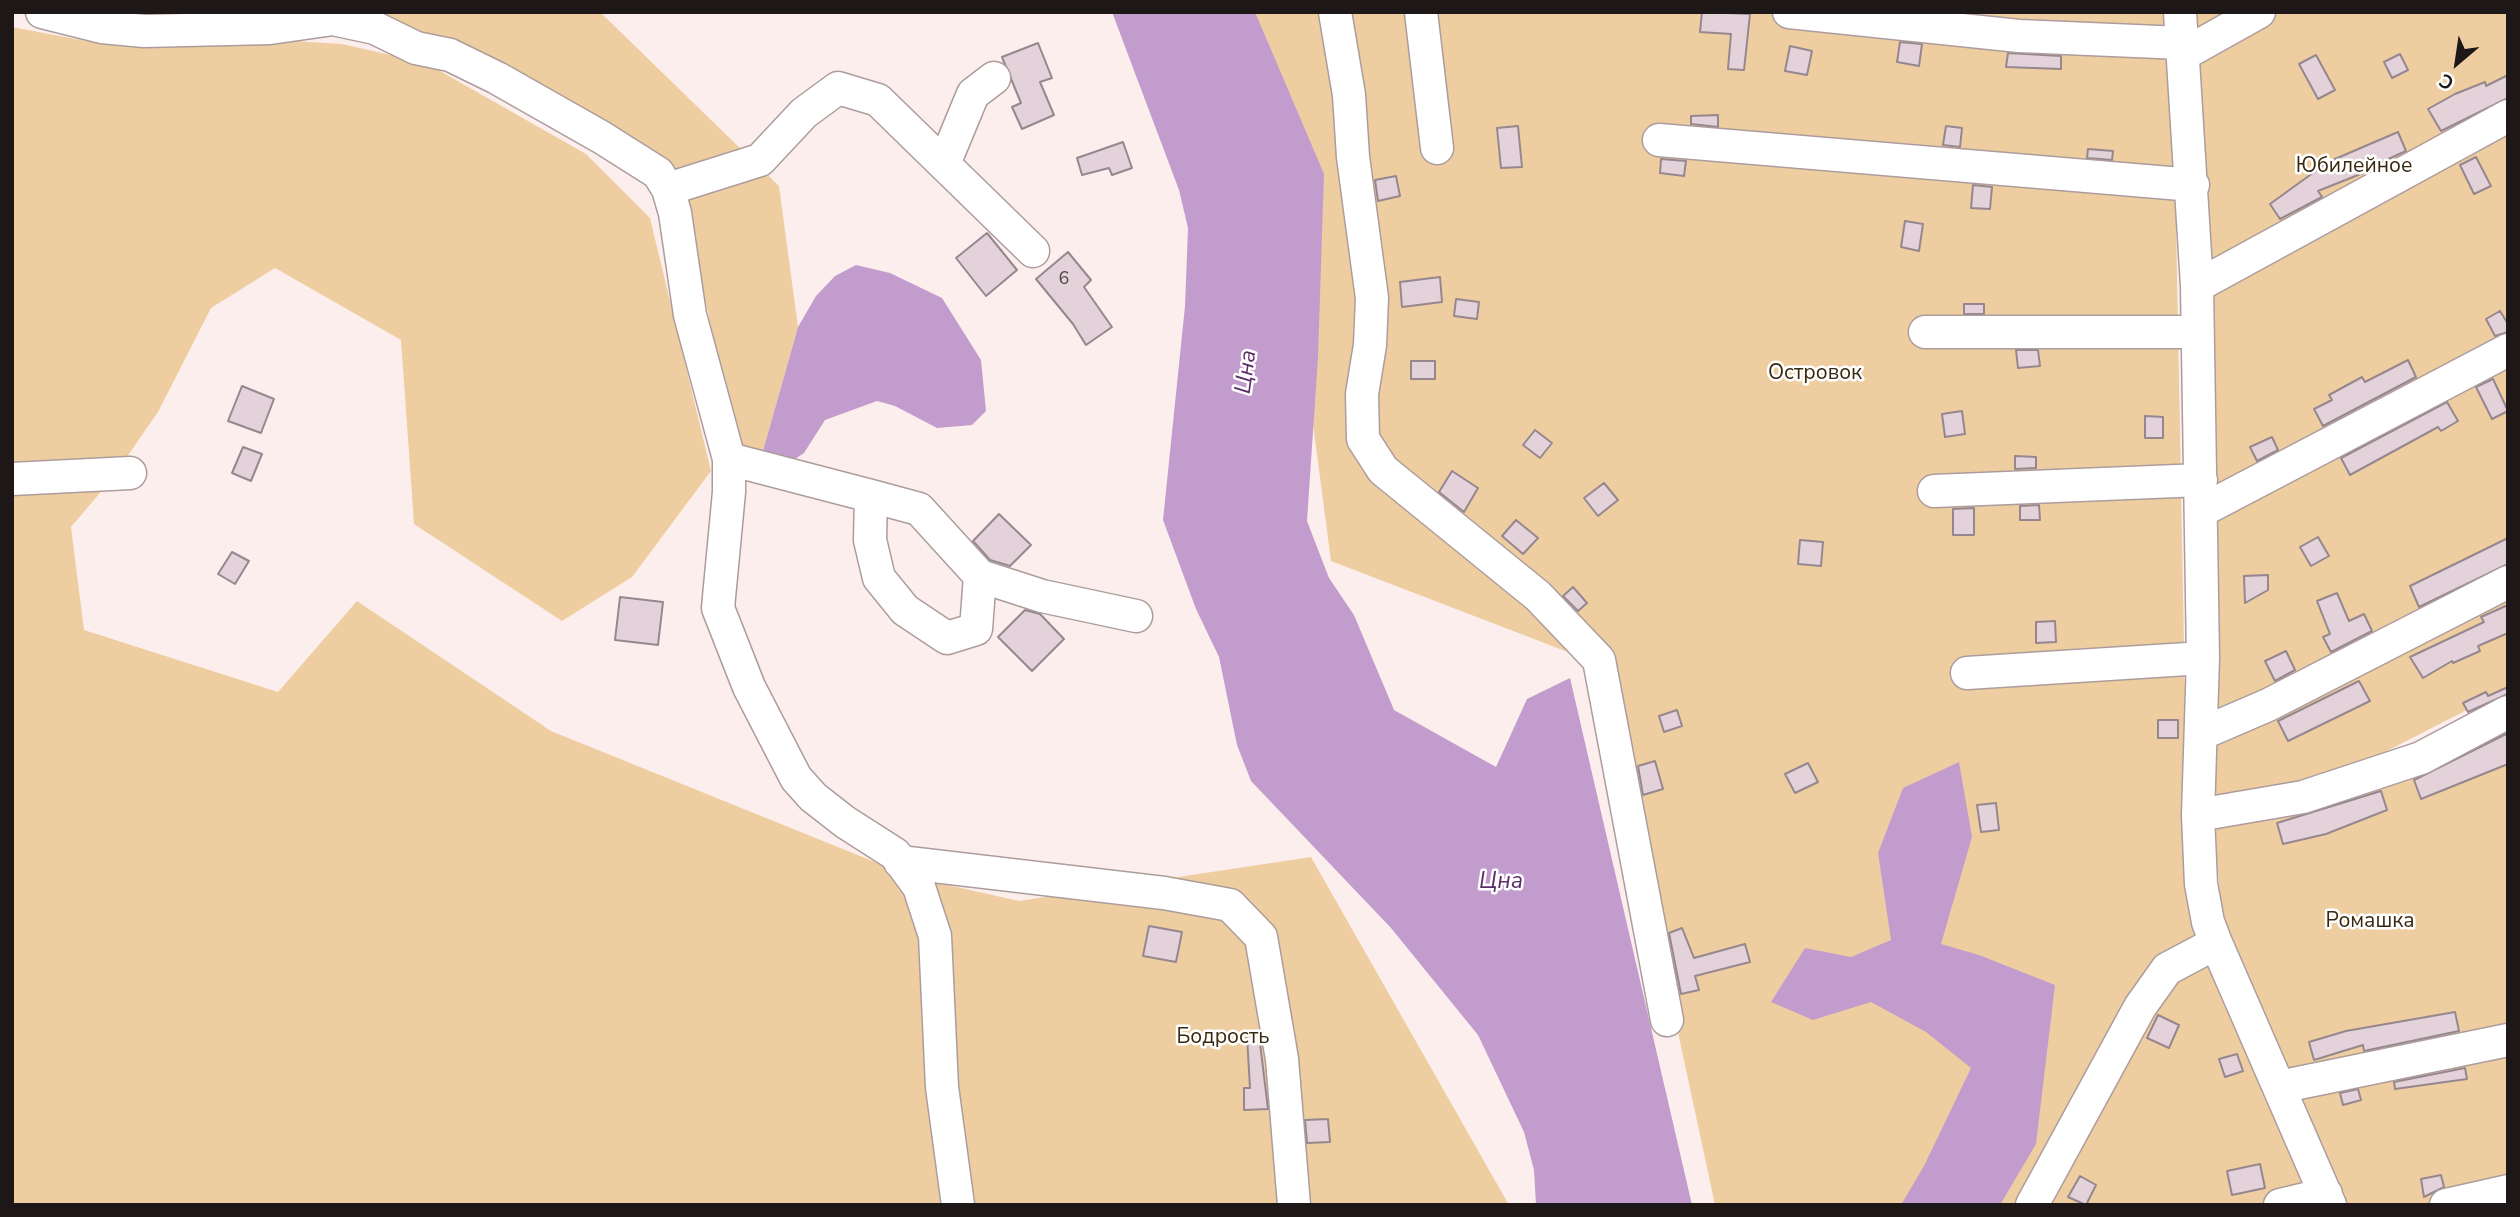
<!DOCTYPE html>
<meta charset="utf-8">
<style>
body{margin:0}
#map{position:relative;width:2520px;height:1217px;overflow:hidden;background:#fdeeee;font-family:"Nunito Sans",sans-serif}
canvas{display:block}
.frame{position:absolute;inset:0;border:14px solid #1e1717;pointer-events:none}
.north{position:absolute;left:2422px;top:28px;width:70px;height:70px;-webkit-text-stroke:5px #fff;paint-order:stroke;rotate:209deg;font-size:19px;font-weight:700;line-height:28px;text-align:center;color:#1e1717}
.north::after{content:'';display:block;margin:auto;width:24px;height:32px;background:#1e1717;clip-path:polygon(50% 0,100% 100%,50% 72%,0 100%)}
</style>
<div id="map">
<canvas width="2520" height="1217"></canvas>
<div class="frame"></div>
<div class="north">С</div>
</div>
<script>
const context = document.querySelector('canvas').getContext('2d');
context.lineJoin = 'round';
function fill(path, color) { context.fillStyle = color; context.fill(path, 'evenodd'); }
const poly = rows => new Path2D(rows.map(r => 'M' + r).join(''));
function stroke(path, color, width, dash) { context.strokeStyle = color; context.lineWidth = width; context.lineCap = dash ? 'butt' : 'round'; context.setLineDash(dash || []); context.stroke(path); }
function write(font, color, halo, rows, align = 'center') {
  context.font = font + ' "Nunito Sans",sans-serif'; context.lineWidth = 5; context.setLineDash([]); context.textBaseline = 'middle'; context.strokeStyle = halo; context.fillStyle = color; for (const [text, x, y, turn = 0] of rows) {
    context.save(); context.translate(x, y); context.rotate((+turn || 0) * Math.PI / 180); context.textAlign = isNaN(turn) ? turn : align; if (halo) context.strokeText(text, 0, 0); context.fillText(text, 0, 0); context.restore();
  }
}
const green = poly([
 [344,12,600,12,779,186,798,327,761,458,744,454,735,438,694,248,666,162],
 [1242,12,2172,12,2189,908,2316,1205,1715,1205,1599,664,1331,561,1267,75],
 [2192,12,2508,12,2508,689,2379,755,2282,789,2210,801],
 [12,27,102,44,277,40,342,44,426,63,586,154,650,218,711,471,632,577,562,621,414,524,401,340,275,268,211,308,158,412,111,480,71,527,84,630,278,692,357,601,551,731,912,877,1019,901,1311,857,1509,1205,12,1205],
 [2508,706,2508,1205,2337,1205,2223,926,2213,816,2285,804]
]);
const water = poly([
 [1112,12,1255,12,1324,174,1318,357,1307,521,1329,578,1354,615,1394,710,1496,767,1527,699,1570,678,1692,1205,1536,1205,1534,1170,1524,1132,1478,1035,1391,928,1251,781,1237,745,1219,657,1196,609,1163,520,1185,306,1188,228,1179,190],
 [856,265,890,273,942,298,981,360,986,411,972,425,937,428,895,406,877,401,825,420,804,453,789,463,761,458,798,327,816,296,835,276],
 [1959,762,1972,837,1941,944,1979,955,2055,985,2036,1144,2000,1205,1901,1205,1924,1166,1971,1068,1926,1032,1871,1002,1813,1020,1771,1002,1805,948,1851,957,1891,940,1878,853,1903,788]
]);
const building = poly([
 [1702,12,1750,14,1744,70,1728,69,1731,34,1700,32,1702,12],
 [1900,42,1922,44,1919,66,1897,62,1900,42],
 [1038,43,1052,78,1040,82,1054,115,1022,129,1012,107,1021,103,1002,57,1038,43],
 [1790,46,1812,51,1807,75,1785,71,1790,46],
 [2008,53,2061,56,2061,69,2006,67,2008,53],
 [2400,54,2408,70,2392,78,2384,62,2400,54],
 [2316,55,2335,90,2318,99,2299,64,2316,55],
 [2508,75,2508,98,2441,131,2428,109,2455,94,2485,82,2486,86,2508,75],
 [1718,115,1718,127,1691,124,1691,116,1718,115],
 [1518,126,1522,167,1501,168,1497,128,1518,126],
 [1946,126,1962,128,1960,147,1943,145,1946,126],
 [2398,132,2406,151,2362,171,2363,173,2318,191,2322,197,2280,219,2270,204,2328,162,2398,132],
 [1123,142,1132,168,1112,175,1109,168,1082,175,1077,158,1123,142],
 [2088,149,2113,151,2112,160,2087,158,2088,149],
 [2476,157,2491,186,2474,194,2460,165,2476,157],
 [1661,159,1686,161,1684,176,1660,173,1661,159],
 [1396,176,1400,196,1378,201,1375,180,1396,176],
 [1973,185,1992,187,1990,209,1971,208,1973,185],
 [1905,221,1923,224,1919,251,1901,247,1905,221],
 [987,233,1017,270,986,296,956,258,987,233],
 [1068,252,1091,280,1084,287,1112,327,1086,345,1073,324,1036,279,1068,252],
 [1440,277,1442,302,1402,307,1400,282,1440,277],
 [1456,299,1479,302,1477,319,1454,316,1456,299],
 [1964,304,1984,304,1984,314,1964,314,1964,304],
 [2500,311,2508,324,2508,332,2495,336,2486,319,2500,311],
 [2016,350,2038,350,2040,366,2018,368,2016,350],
 [2408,360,2416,377,2323,426,2314,409,2332,400,2329,395,2362,377,2365,382,2408,360],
 [1411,361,1435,361,1435,379,1411,379,1411,361],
 [2493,379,2508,411,2492,419,2476,387,2493,379],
 [242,386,274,399,261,433,228,421,242,386],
 [2447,402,2458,421,2441,431,2438,427,2350,475,2341,458,2447,402],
 [1962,411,1965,434,1945,437,1942,414,1962,411],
 [2145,416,2163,417,2163,438,2145,438,2145,416],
 [1535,430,1552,443,1540,458,1523,445,1535,430],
 [2272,437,2278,450,2257,461,2250,447,2272,437],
 [243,447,262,454,251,481,232,473,243,447],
 [2015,456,2036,457,2036,468,2015,469,2015,456],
 [1452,471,1478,488,1464,512,1439,492,1452,471],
 [1604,483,1618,500,1598,516,1584,498,1604,483],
 [2039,505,2040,520,2020,520,2020,506,2039,505],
 [1974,508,1974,535,1953,535,1953,509,1974,508],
 [999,514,1031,545,1010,566,990,560,973,541,999,514],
 [1516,520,1538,538,1523,554,1502,536,1516,520],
 [2318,537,2329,556,2311,566,2300,547,2318,537],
 [2508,538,2508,564,2419,607,2410,586,2508,538],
 [1800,540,1823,542,1821,566,1798,564,1800,540],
 [232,552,249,561,235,584,218,574,232,552],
 [2268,575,2268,590,2245,603,2244,576,2268,575],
 [1573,587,1587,603,1578,611,1563,596,1573,587],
 [2337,593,2349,621,2364,614,2372,631,2331,652,2323,637,2330,634,2317,601,2337,593],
 [620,597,663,602,658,645,615,640,620,597],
 [2508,605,2508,633,2478,646,2480,651,2453,663,2452,661,2423,678,2410,657,2484,622,2481,617,2508,605],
 [1025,610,1040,614,1064,639,1032,671,998,637,1025,610],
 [2055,621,2056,642,2036,643,2036,622,2055,621],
 [2286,651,2295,670,2275,681,2265,661,2286,651],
 [2359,681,2370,701,2288,741,2278,721,2359,681],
 [2508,687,2508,694,2468,712,2463,703,2486,692,2488,696,2508,687],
 [1677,710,1682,726,1664,732,1659,716,1677,710],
 [2158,720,2178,720,2178,738,2158,738,2158,720],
 [2508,733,2508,764,2421,799,2414,780,2508,733],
 [1655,761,1663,789,1643,795,1638,766,1655,761],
 [1808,763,1818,782,1795,793,1785,774,1808,763],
 [2381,791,2387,810,2326,834,2283,844,2277,823,2381,791],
 [1996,803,1999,830,1981,832,1977,805,1996,803],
 [1149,926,1182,932,1176,962,1143,956,1149,926],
 [1682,928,1694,958,1745,944,1750,962,1695,976,1699,990,1681,994,1669,933,1682,928],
 [2455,1012,2459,1031,2364,1051,2363,1045,2314,1060,2309,1042,2346,1031,2455,1012],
 [2158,1015,2179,1025,2169,1048,2147,1038,2158,1015],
 [1259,1035,1268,1109,1244,1110,1244,1088,1250,1088,1247,1036,1259,1035],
 [2237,1054,2243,1071,2225,1077,2219,1059,2237,1054],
 [2465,1068,2467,1079,2395,1089,2394,1082,2465,1068],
 [2358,1089,2361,1100,2343,1105,2340,1093,2358,1089],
 [1328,1119,1330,1142,1307,1143,1305,1120,1328,1119],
 [2260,1164,2265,1188,2232,1195,2227,1171,2260,1164],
 [2441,1175,2444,1187,2424,1197,2421,1179,2441,1175],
 [2080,1176,2096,1185,2086,1205,2068,1197,2080,1176]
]);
const minor = poly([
 [42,12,102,27,144,31,270,28,333,19,375,28,416,48,450,55,497,78,601,137,658,173,668,189,675,213,690,315,729,459,729,492,718,608,749,687,796,778,813,797,845,822,895,854,919,887,935,936,942,1087,958,1205],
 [1335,12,1349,95,1353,157,1372,298,1370,345,1362,394,1363,439,1383,470,1538,596,1599,660,1667,1020],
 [1421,12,1437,148],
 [1789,12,2019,36,2182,43],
 [2180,12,2197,286,2203,658,2198,815,2201,884,2208,922,2216,943,2330,1205],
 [2184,54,2259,12],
 [1659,140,2193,185],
 [944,164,973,94,994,78],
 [668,189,760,160,804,113,838,88,878,100,1033,251],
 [2197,286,2508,116],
 [1925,332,2196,332],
 [729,459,871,496,919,509,980,576,976,629,947,638,905,610,879,578,870,540,871,496],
 [12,479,130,473],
 [1934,491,2201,480],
 [2201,511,2508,350],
 [980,576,1042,596,1136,616],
 [1967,673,2203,658],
 [2203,733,2268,705,2508,582],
 [2198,815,2303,797,2421,758,2508,712],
 [900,862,1164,893,1230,905,1261,937,1282,1059,1294,1205],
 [2279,1087,2508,1040],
 [2032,1205,2140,1007,2167,969,2216,943],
 [2280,1205,2326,1194],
 [2446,1205,2508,1191]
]);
const numberNames = [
 ["6",1064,280]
];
const parkNames = [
 ["Юбилейное",2354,167],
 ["Островок",1815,374],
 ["Ромашка",2370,922],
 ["Бодрость",1223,1038]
];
const waterNames = [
 ["Цна",1247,372,-82],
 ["Цна",1501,882]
];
fill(green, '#eecea0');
fill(water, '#c39cce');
fill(building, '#e3d2da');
stroke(building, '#96878e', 2);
stroke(minor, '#ad9c9c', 35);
stroke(minor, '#fff', 32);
write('18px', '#4f4648', null, numberNames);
write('21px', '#37280f', '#fff', parkNames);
write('italic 23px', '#5c2c69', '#fff', waterNames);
</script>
